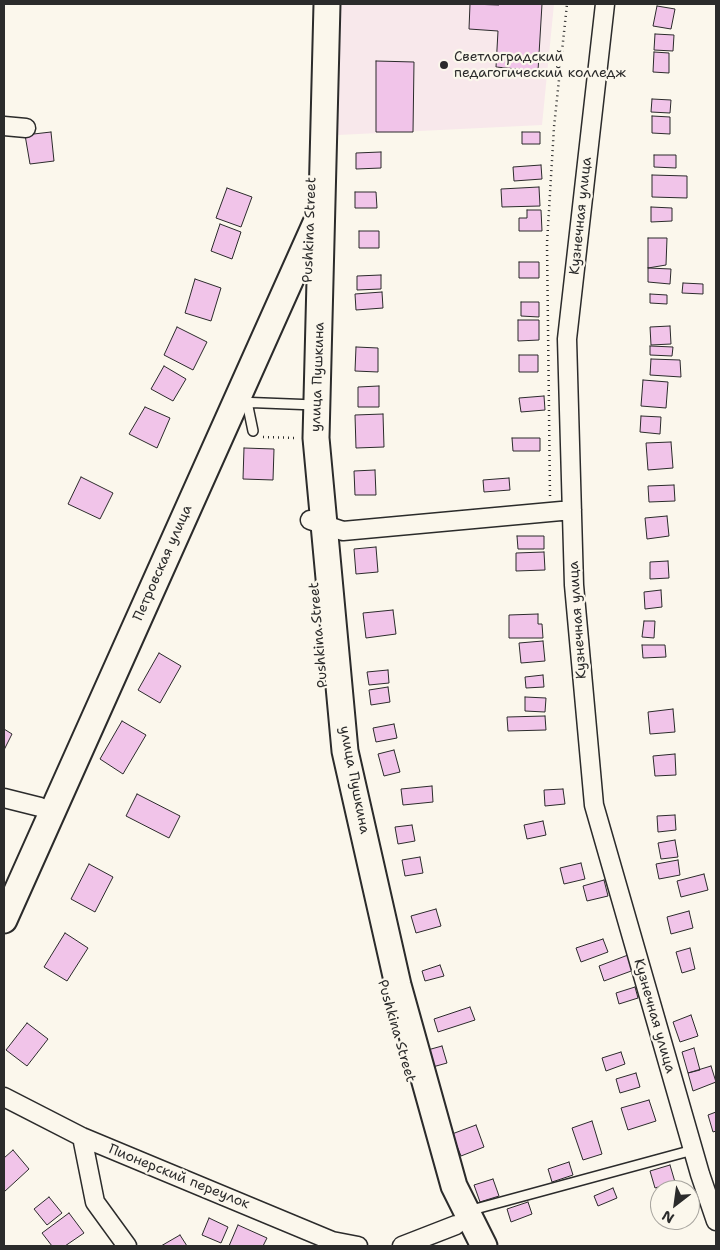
<!DOCTYPE html>
<meta charset="utf-8">
<style>
body{margin:0}
#map{position:relative;width:720px;height:1250px;overflow:hidden;background:#fbf7ec;font-family:"Shantell Sans",sans-serif}
canvas{display:block}
.frame{position:absolute;inset:0;border:5px solid #2b2b2b;pointer-events:none}
.north{position:absolute;left:650px;top:1180px;width:50px;height:50px;box-sizing:border-box;background:#fbf7ec;border:1px solid #a8a59f;border-radius:50%;rotate:210deg;font-size:14px;font-weight:700;line-height:20px;text-align:center;color:#2b2b2b}
.north::after{content:'';display:block;margin:auto;width:18px;height:22px;background:#2b2b2b;clip-path:polygon(50% 0,100% 100%,50% 72%,0 100%)}
</style>
<div id="map">
<canvas width="720" height="1250"></canvas>
<div class="frame"></div>
<div class="north">N</div>
</div>
<script>
const context = document.querySelector('canvas').getContext('2d');
context.lineJoin = 'round';
function fill(path, color) { context.fillStyle = color; context.fill(path, 'evenodd'); }
const poly = rows => new Path2D(rows.map(r => 'M' + r).join(''));
function stroke(path, color, width, dash) { context.strokeStyle = color; context.lineWidth = width; context.lineCap = dash ? 'butt' : 'round'; context.setLineDash(dash || []); context.stroke(path); }
function write(font, color, halo, rows, align = 'center') {
  context.font = font + ' "Shantell Sans",sans-serif'; context.lineWidth = 4.5; context.setLineDash([]); context.textBaseline = 'middle'; context.strokeStyle = halo; context.fillStyle = color; for (const [text, x, y, turn = 0] of rows) {
    context.save(); context.translate(x, y); context.rotate((+turn || 0) * Math.PI / 180); context.textAlign = isNaN(turn) ? turn : align; if (halo) context.strokeText(text, 0, 0); context.fillText(text, 0, 0); context.restore();
  }
}
const built = poly([
 [341,4,554,4,542,125,338,135]
]);
const building = poly([
 [470,4,499,5,499,4,542,4,538,71,496,67,498,31,469,29,470,4],
 [657,6,675,9,671,29,653,26,657,6],
 [655,34,674,35,673,51,654,50,655,34],
 [654,52,669,53,669,73,653,72,654,52],
 [376,61,414,62,413,132,376,132,376,61],
 [652,99,671,100,670,113,651,112,652,99],
 [652,116,670,117,670,134,652,133,652,116],
 [51,132,54,161,30,164,25,135,51,132],
 [522,132,540,132,540,144,522,144,522,132],
 [381,152,381,168,356,169,356,153,381,152],
 [654,155,676,155,676,168,654,167,654,155],
 [541,165,542,179,514,181,513,167,541,165],
 [652,175,687,176,687,198,652,197,652,175],
 [539,187,540,206,502,207,501,189,539,187],
 [227,188,252,197,241,227,216,218,227,188],
 [355,192,376,192,377,208,355,208,355,192],
 [651,207,672,208,672,221,651,222,651,207],
 [527,210,541,210,542,231,519,231,519,218,527,218,527,210],
 [220,224,241,232,232,259,211,251,220,224],
 [359,231,379,231,379,248,359,248,359,231],
 [648,238,667,238,666,265,648,268,648,238],
 [519,262,539,262,539,278,519,278,519,262],
 [648,268,671,269,670,284,648,282,648,268],
 [381,275,381,289,357,290,357,276,381,275],
 [195,279,221,288,211,321,185,313,195,279],
 [683,283,703,284,703,294,682,293,683,283],
 [382,292,383,308,356,310,355,294,382,292],
 [650,294,667,295,667,304,650,303,650,294],
 [521,302,539,302,539,317,521,316,521,302],
 [518,320,539,320,539,340,518,341,518,320],
 [670,326,671,344,651,345,650,327,670,326],
 [177,327,207,342,193,370,164,355,177,327],
 [650,346,673,347,672,356,650,355,650,346],
 [356,347,378,348,378,372,355,371,356,347],
 [519,355,538,355,538,372,519,372,519,355],
 [651,359,680,360,681,377,650,375,651,359],
 [164,366,186,379,173,401,151,389,164,366],
 [643,380,668,382,666,408,641,406,643,380],
 [379,386,379,407,358,407,358,387,379,386],
 [544,396,545,410,521,412,519,398,544,396],
 [145,407,170,418,157,448,129,434,145,407],
 [383,414,384,447,356,448,355,415,383,414],
 [641,416,661,417,660,434,640,432,641,416],
 [512,438,540,438,540,451,513,451,512,438],
 [671,442,673,468,648,470,646,443,671,442],
 [244,448,274,449,273,480,243,479,244,448],
 [375,470,376,495,355,495,354,471,375,470],
 [81,477,113,493,100,519,68,504,81,477],
 [509,478,510,490,484,492,483,480,509,478],
 [674,485,675,501,649,502,648,486,674,485],
 [667,516,669,536,647,539,645,518,667,516],
 [517,536,544,536,544,549,518,549,517,536],
 [376,547,378,572,356,574,354,549,376,547],
 [544,552,545,570,516,571,516,553,544,552],
 [668,561,669,578,650,579,650,562,668,561],
 [661,590,662,607,645,609,644,592,661,590],
 [393,610,396,634,366,638,363,613,393,610],
 [538,614,538,624,542,624,543,638,509,638,509,615,538,614],
 [644,621,655,621,654,638,642,637,644,621],
 [543,641,545,661,521,663,519,643,543,641],
 [642,645,665,645,666,657,643,658,642,645],
 [159,653,181,666,160,703,138,690,159,653],
 [388,670,389,683,369,685,367,672,388,670],
 [543,675,544,687,526,688,525,677,543,675],
 [388,687,390,702,371,705,369,690,388,687],
 [525,697,546,698,545,712,525,711,525,697],
 [673,709,675,732,650,734,648,712,673,709],
 [545,716,546,730,508,731,507,717,545,716],
 [122,721,146,735,123,774,100,759,122,721],
 [394,724,397,738,376,742,373,728,394,724],
 [4,729,12,734,4,750,4,729],
 [394,750,400,772,384,776,378,754,394,750],
 [675,754,676,775,655,776,653,756,675,754],
 [432,786,433,802,403,805,401,789,432,786],
 [563,789,565,804,545,806,544,790,563,789],
 [137,794,180,816,169,838,126,816,137,794],
 [675,815,676,830,658,832,657,816,675,815],
 [543,821,546,835,527,839,524,825,543,821],
 [412,825,415,841,398,844,395,827,412,825],
 [675,840,678,857,661,859,658,843,675,840],
 [420,857,423,873,405,876,402,860,420,857],
 [678,860,680,875,659,879,656,864,678,860],
 [581,863,585,879,564,884,560,868,581,863],
 [89,864,113,877,95,912,71,899,89,864],
 [704,874,708,890,681,897,677,881,704,874],
 [604,880,608,896,587,901,583,886,604,880],
 [436,909,441,926,416,933,411,916,436,909],
 [689,911,693,928,671,934,667,917,689,911],
 [65,933,88,948,67,981,44,967,65,933],
 [603,939,608,952,581,962,576,948,603,939],
 [690,948,695,969,682,973,676,952,690,948],
 [628,955,634,970,604,981,599,966,628,955],
 [440,965,444,976,425,981,422,971,440,965],
 [635,987,638,998,619,1004,616,993,635,987],
 [470,1007,475,1020,438,1032,434,1019,470,1007],
 [691,1015,698,1036,680,1042,673,1022,691,1015],
 [27,1023,48,1039,27,1066,6,1050,27,1023],
 [442,1046,447,1063,429,1068,424,1051,442,1046],
 [694,1048,700,1070,688,1073,682,1052,694,1048],
 [621,1052,625,1064,606,1071,602,1058,621,1052],
 [711,1066,716,1082,693,1091,688,1073,711,1066],
 [636,1073,640,1087,620,1093,616,1079,636,1073],
 [649,1100,656,1121,628,1130,621,1108,649,1100],
 [716,1112,716,1131,713,1132,708,1115,716,1112],
 [592,1121,602,1154,583,1160,572,1128,592,1121],
 [476,1125,484,1147,461,1156,452,1134,476,1125],
 [13,1150,29,1169,4,1192,4,1158,13,1150],
 [569,1162,573,1175,552,1182,548,1169,569,1162],
 [670,1165,675,1182,655,1188,650,1171,670,1165],
 [493,1179,499,1196,480,1202,474,1185,493,1179],
 [613,1188,617,1198,598,1206,594,1196,613,1188],
 [49,1197,62,1213,47,1225,34,1209,49,1197],
 [528,1202,532,1214,511,1222,507,1209,528,1202],
 [69,1213,84,1233,65,1246,52,1246,42,1233,69,1213],
 [209,1218,228,1227,221,1243,202,1235,209,1218],
 [238,1225,267,1238,263,1246,229,1246,238,1225],
 [180,1235,187,1246,161,1246,180,1235]
]);
const path = poly([
 [263,437,297,438],
 [550,496,547,243,554,127,567,4]
]);
const lane = poly([
 [238,402,315,405],
 [247,402,253,431],
 [468,1211,693,1150]
]);
const street = poly([
 [605,4,567,339,574,585,594,805,700,1174,716,1221],
 [4,126,26,128],
 [310,520,343,531,572,510],
 [4,798,40,807],
 [4,1097,82,1137,332,1241,358,1246],
 [82,1137,95,1202,127,1246],
 [402,1246,456,1225]
]);
const secondary = poly([
 [327,4,316,438,345,751,398,985,454,1186,484,1246],
 [4,920,319,216]
]);
const markers = [
 [444,65,5,"#2b2b2b"]
];
const poiNames = [
 ["Светлоградский",454,57],
 ["педагогический колледж",454,73]
];
const streetNames = [
 ["Кузнечная улица",581,216,-84],
 ["Pushkina Street",310,230,-88],
 ["улица Пушкина",318,377,-88],
 ["Петровская улица",163,563,-66],
 ["Кузнечная улица",578,620,-94],
 ["Pushkina Street",319,635,-95],
 ["улица Пушкина",354,780,79],
 ["Кузнечная улица",654,1016,74],
 ["Pushkina Street",396,1031,74],
 ["Пионерский переулок",179,1177,22]
];
fill(built, '#f8e8eb');
fill(building, '#f1c4e9');
stroke(building, '#2b2b2b', 1);
stroke(lane, '#2b2b2b', 12);
stroke(street, '#2b2b2b', 21);
stroke(secondary, '#2b2b2b', 29);
stroke(path, '#2b2b2b', 2.5, [1, 4]);
stroke(lane, '#fbf7ec', 9);
stroke(street, '#fbf7ec', 18);
stroke(secondary, '#fbf7ec', 25);
for (const [x, y, r, color] of markers) { const dot = new Path2D(); dot.arc(x, y, r, 0, 2 * Math.PI); context.fillStyle = color; context.fill(dot); stroke(dot, '#fbf7ec', 2); }
write('14px', '#2b2b2b', '#fbf7ec', poiNames, 'left');
write('14px', '#2b2b2b', '#fbf7ec', streetNames);
</script>
